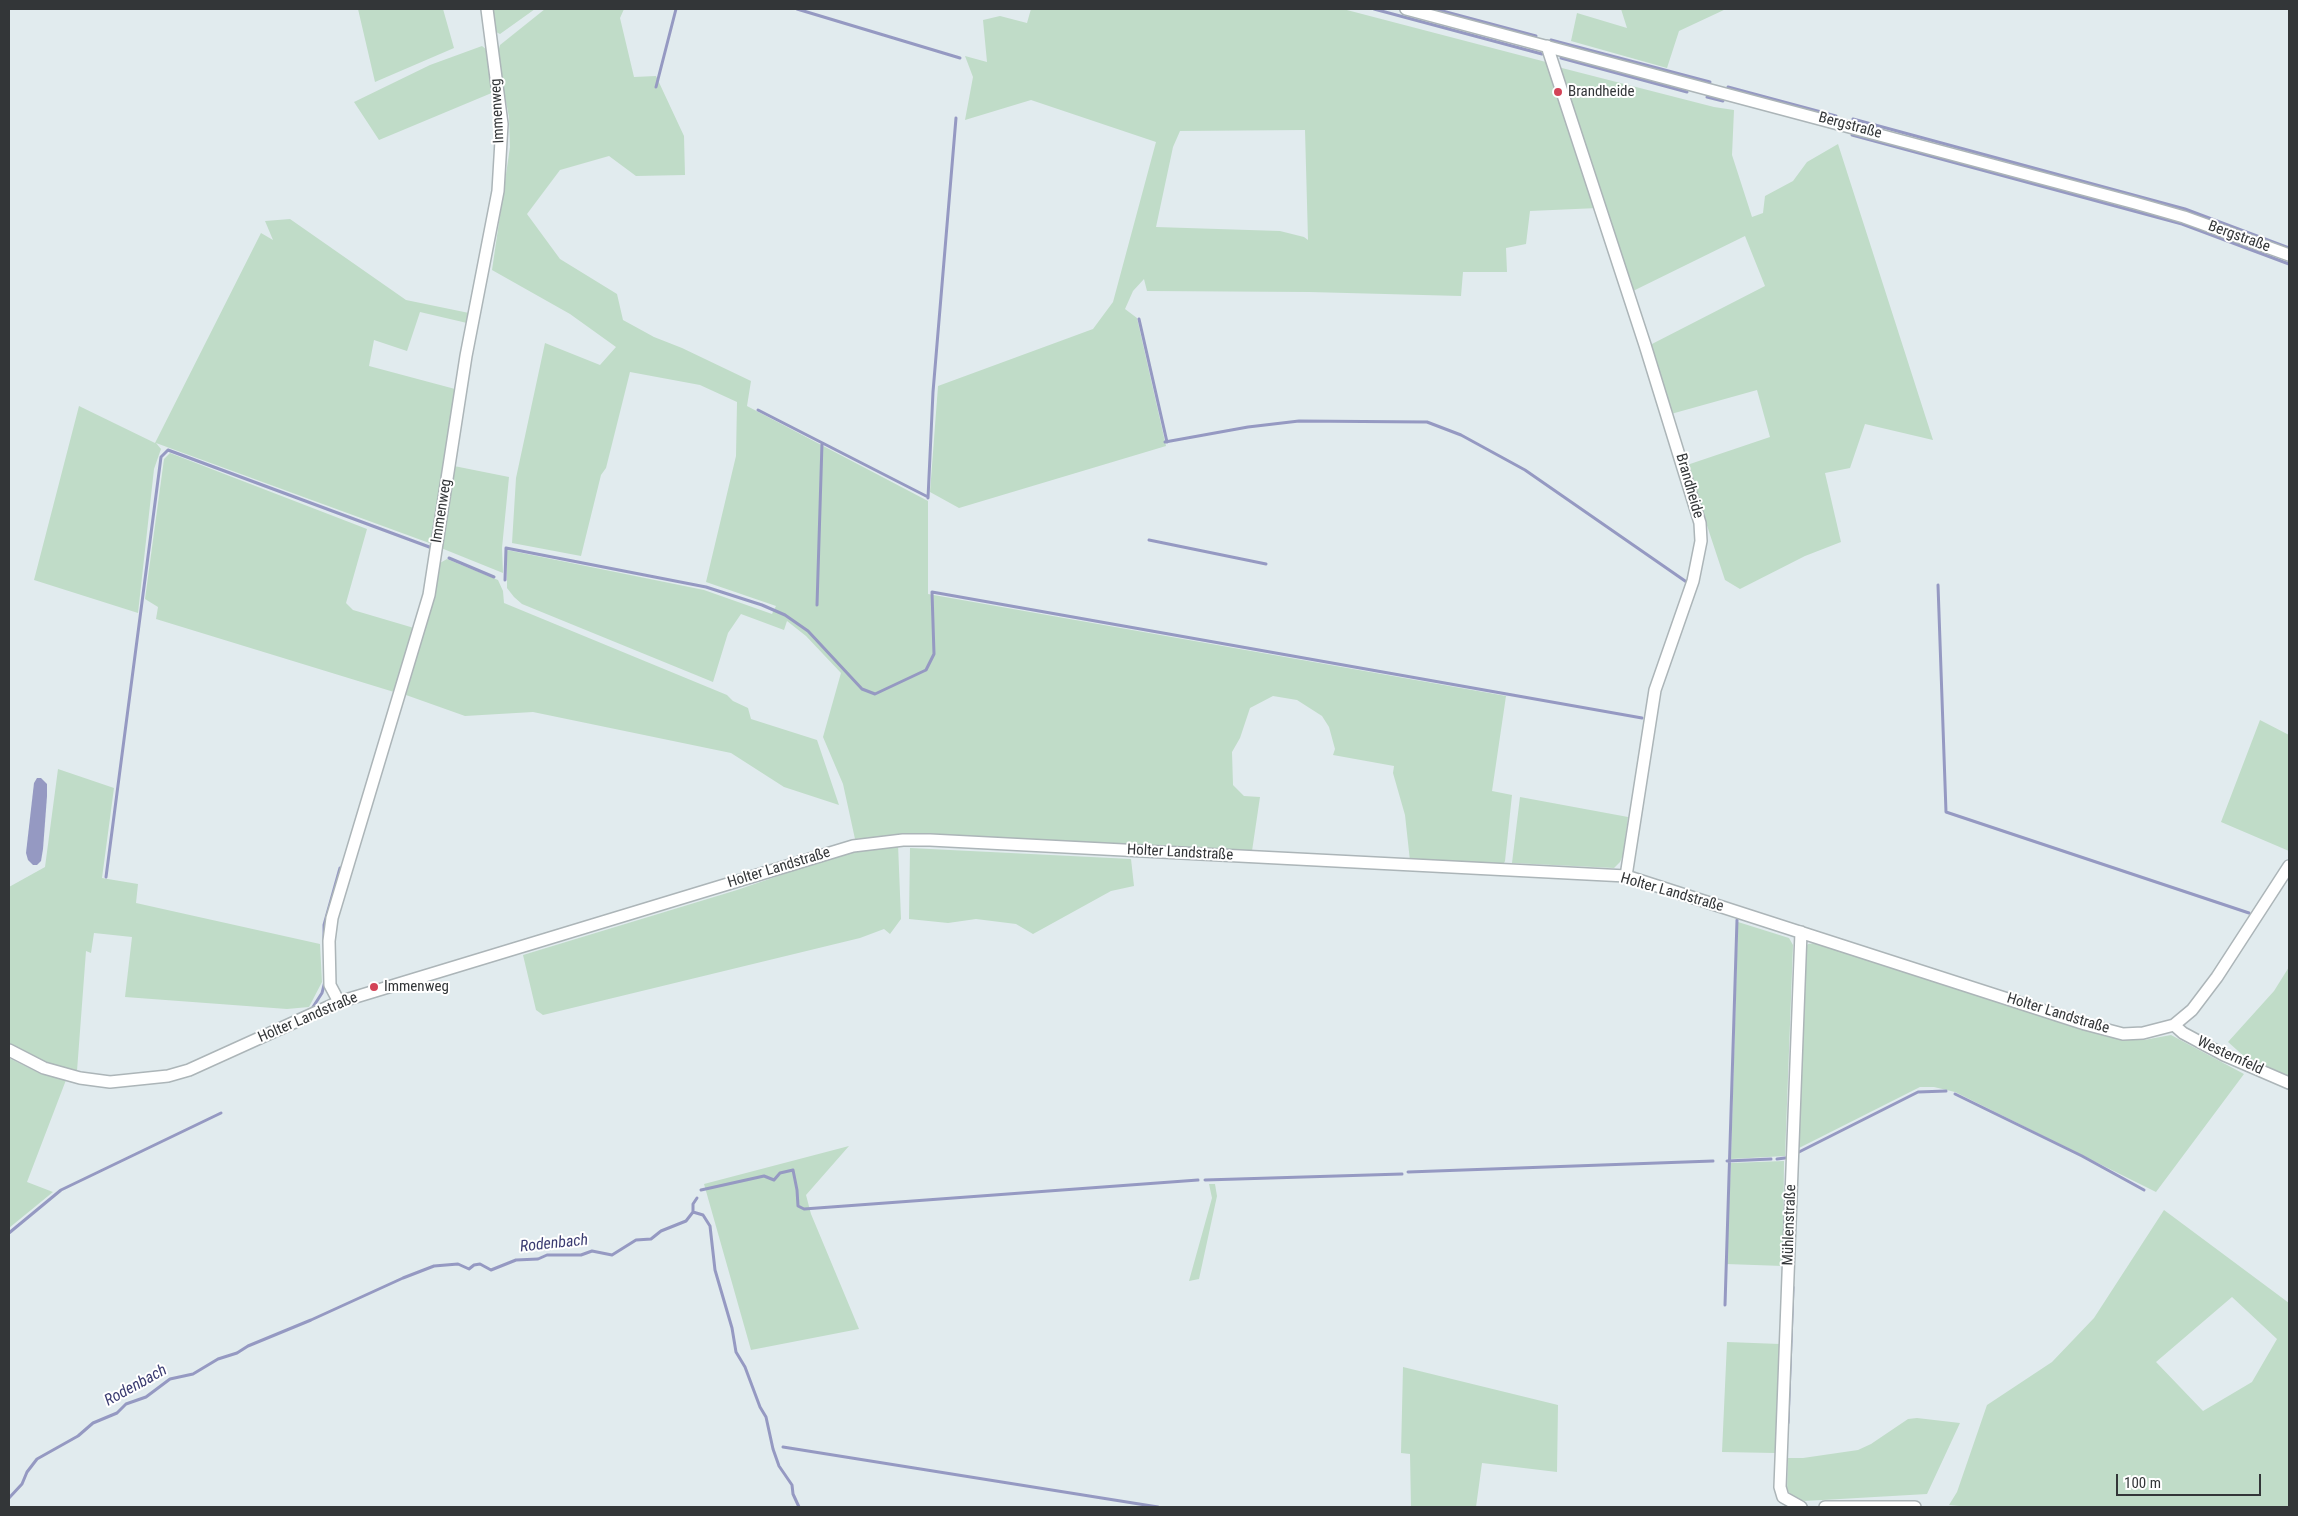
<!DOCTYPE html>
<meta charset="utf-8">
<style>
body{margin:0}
#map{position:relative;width:2298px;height:1516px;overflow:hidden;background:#e1ebee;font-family:"Roboto Condensed",sans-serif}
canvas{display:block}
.frame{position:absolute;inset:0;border:10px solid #333638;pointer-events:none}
.scale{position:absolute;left:2116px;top:1474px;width:145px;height:22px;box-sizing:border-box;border:2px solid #333638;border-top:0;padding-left:6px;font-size:15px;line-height:18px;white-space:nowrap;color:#333638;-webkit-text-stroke:4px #fff;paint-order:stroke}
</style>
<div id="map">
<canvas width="2298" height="1516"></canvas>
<div class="frame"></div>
<div class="scale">100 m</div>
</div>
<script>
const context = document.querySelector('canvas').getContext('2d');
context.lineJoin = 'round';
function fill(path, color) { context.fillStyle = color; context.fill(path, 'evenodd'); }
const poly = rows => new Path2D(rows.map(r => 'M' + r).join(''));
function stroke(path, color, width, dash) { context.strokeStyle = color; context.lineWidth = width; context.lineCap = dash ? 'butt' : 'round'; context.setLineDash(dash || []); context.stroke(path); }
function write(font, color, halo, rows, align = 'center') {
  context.font = font + ' "Roboto Condensed",sans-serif'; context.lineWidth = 4; context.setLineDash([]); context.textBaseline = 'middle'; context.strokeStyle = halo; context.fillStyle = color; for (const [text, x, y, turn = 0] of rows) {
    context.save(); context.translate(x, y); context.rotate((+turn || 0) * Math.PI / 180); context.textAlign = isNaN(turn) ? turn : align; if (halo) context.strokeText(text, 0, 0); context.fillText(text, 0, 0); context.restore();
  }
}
const green = poly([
 [358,9,443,9,454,48,375,82],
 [491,9,535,9,500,34,494,31],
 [545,9,624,9,620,18,634,77,656,76,684,136,685,175,636,176,609,156,560,170,527,214,560,259,617,294,623,320,654,337,682,348,751,381,747,406,928,501,928,594,1506,696,1492,791,1512,795,1505,861,1503,865,1410,861,1405,815,1393,773,1394,766,1333,755,1335,749,1329,727,1322,716,1297,700,1273,696,1250,708,1240,738,1232,752,1233,785,1244,796,1260,797,1252,851,915,833,855,839,843,784,823,737,841,673,806,636,787,621,784,630,741,614,728,633,713,682,522,604,514,597,507,588,507,550,704,590,772,614,776,606,706,582,736,456,737,402,700,385,630,372,606,468,601,475,581,556,512,543,516,478,545,343,600,365,616,347,570,314,492,270,510,147,509,117,497,55,500,45],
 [1031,9,1343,9,1546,62,1598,208,1530,211,1526,244,1506,248,1507,272,1463,272,1461,296,1309,292,1147,291,1144,279,1133,291,1125,309,1137,318,1166,446,959,508,930,492,938,386,1093,329,1113,302,1156,142,1031,100,965,120,973,77,965,56,987,62,983,20,1000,16,1027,23],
 [1305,130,1308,240,1304,237,1280,231,1156,227,1173,147,1180,131],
 [1621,9,1726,9,1679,31,1667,68,1571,41,1577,13,1627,28],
 [482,46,486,49,494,92,379,140,354,102,430,65],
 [1558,67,1714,107,1734,110,1732,155,1752,217,1763,213,1765,196,1793,181,1807,162,1838,144,1933,440,1865,424,1850,468,1825,473,1841,542,1805,556,1740,589,1725,580,1687,465,1770,437,1757,390,1671,414,1650,345,1765,286,1745,236,1631,292],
 [290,219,406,300,469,313,467,323,420,312,407,351,374,340,369,366,455,389,432,544,156,443,161,449,154,469,138,613,34,580,79,406,155,443,261,233,273,240,265,221],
 [170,453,367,529,346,603,353,610,414,628,394,692,156,619,158,607,145,599,164,459],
 [454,466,509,477,502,548,503,573,441,548],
 [447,559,498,580,503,591,504,603,727,695,733,701,748,708,751,719,817,740,839,805,784,787,731,753,533,712,465,716,406,695,434,597,440,563],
 [2260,720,2289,735,2289,851,2221,822],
 [58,769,114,788,102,878,138,884,136,903,320,944,322,982,309,1007,287,1009,125,997,132,937,94,933,91,953,86,951,77,1071,43,1061,9,1045,9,887,45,867],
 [1520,797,1628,817,1623,855,1620,862,1614,868,1512,863],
 [898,844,901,919,890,934,884,929,860,938,543,1015,536,1010,523,955,737,890,854,850],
 [910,848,1131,859,1134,886,1111,891,1033,934,1016,924,976,919,948,923,909,919],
 [1738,922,1789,938,1793,945,1785,1156,1731,1159],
 [1815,943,2108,1037,2144,1040,2171,1035,2244,1074,2156,1192,1955,1092,1934,1087,1920,1087,1799,1148,1805,948,1808,944],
 [2289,967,2289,1080,2255,1066,2228,1042,2274,991],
 [9,1058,41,1074,66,1080,27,1182,53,1192,9,1228],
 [849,1146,806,1195,811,1214,859,1329,751,1350,704,1184],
 [1784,1161,1783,1266,1726,1264,1731,1163],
 [1209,1184,1215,1184,1217,1196,1199,1279,1189,1281,1212,1198],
 [2164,1210,2289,1303,2289,1507,1970,1507,1949,1505,1957,1492,1987,1405,2052,1362,2094,1318],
 [2232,1297,2277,1339,2252,1382,2203,1411,2156,1362],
 [1727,1342,1780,1344,1775,1453,1722,1452],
 [1403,1367,1558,1405,1557,1472,1482,1463,1476,1507,1411,1507,1410,1454,1401,1453],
 [1917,1418,1960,1423,1927,1494,1805,1501,1793,1498,1787,1489,1788,1458,1803,1458,1858,1450,1871,1444,1908,1419]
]);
const water = poly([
 [37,778,41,778,47,784,47,796,43,849,41,861,37,865,33,865,28,860,26,853,34,783]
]);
const stream = poly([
 [797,9,960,58],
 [1374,9,1542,54],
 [1435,9,1536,36],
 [1551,40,1710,82],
 [1561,58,1687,92],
 [656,87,676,9],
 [1728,87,1836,116],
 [1707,97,1723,101],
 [1853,119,2185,209,2289,248],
 [1852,135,2182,224,2289,264],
 [1139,319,1167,442],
 [758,410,928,497],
 [1165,442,1248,427,1299,421,1427,422,1461,435,1525,470,1688,583],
 [928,498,933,392,956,118],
 [1149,540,1266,564],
 [449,558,494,577],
 [505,580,506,548,706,587,762,605,785,615,808,631,862,689,875,694,926,670,934,654,932,592,1642,718],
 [1938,585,1946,812,2249,913],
 [817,605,822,443],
 [106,877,161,457,168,450,432,548],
 [324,940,324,925,340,868],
 [313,1007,322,993,325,981],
 [1955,1094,2082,1156,2144,1190],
 [1797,1153,1918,1092,1946,1091],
 [1777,1159,1785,1158],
 [1727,1161,1771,1159],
 [1408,1172,1713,1161],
 [1205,1180,1402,1174],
 [701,1190,764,1176,774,1180,780,1173,793,1170,797,1190,798,1206,804,1209,1198,1180],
 [693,1212,703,1215,710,1226,715,1270,732,1328,736,1352,745,1367,760,1407,766,1417,773,1449,779,1466,792,1485,793,1494,799,1507],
 [693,1212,693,1204,697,1198],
 [9,1233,61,1190,221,1113],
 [1725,1305,1737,920],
 [1788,1423,1793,1287],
 [783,1447,1158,1507],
 [9,1498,22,1484,27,1472,37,1459,78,1436,93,1423,117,1413,126,1404,146,1397,170,1379,193,1374,218,1359,237,1353,248,1346,311,1320,403,1278,434,1266,458,1264,469,1269,474,1265,480,1264,491,1270,516,1260,538,1259,547,1255,581,1255,592,1251,612,1255,636,1240,651,1239,661,1231,686,1221,693,1212]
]);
const minor = poly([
 [1406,9,2135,203,2184,217,2289,255],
 [1547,46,1645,345,1700,523,1701,541,1693,581,1655,690,1626,876],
 [339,1002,330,985,329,941,332,918,429,595,466,356,498,191,502,124,487,9],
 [2174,1025,2183,1033,2224,1055,2289,1083],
 [9,1050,44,1068,80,1078,110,1082,168,1076,189,1070,339,1002,853,846,903,840,930,840,1626,876,2085,1024,2123,1034,2143,1033,2174,1025,2192,1010,2217,977,2289,866],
 [1801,1507,1783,1497,1780,1487,1801,932],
 [1825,1507,1915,1507]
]);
const markers = [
 [1558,92,5,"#d34357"],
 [374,987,5,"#d34357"]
];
const poiNames = [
 ["Brandheide",1568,92],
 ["Immenweg",384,987]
];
const streetNames = [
 ["Immenweg",498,111,-93],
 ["Bergstraße",1850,126,15],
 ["Bergstraße",2239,237,20],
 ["Brandheide",1689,486,74],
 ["Immenweg",442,511,-81],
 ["Holter Landstraße",1180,853,3],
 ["Holter Landstraße",779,868,-17],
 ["Holter Landstraße",1672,893,16],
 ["Holter Landstraße",2058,1014,17],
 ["Holter Landstraße",308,1018,-23],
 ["Westernfeld",2230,1056,25],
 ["Mühlenstraße",1790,1225,-88]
];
const waterNames = [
 ["Rodenbach",554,1244,-6],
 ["Rodenbach",136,1386,-29]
];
fill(green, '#c0dcc8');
fill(water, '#9599c2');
stroke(stream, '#9599c2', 3);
stroke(minor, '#acb5b8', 14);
stroke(minor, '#fff', 11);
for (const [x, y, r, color] of markers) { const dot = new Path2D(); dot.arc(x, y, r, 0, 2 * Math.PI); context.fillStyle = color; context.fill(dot); stroke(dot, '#fff', 2); }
write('15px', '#333638', '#fff', poiNames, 'left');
write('15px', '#333638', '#fff', streetNames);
write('italic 16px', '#3b3c71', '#fff', waterNames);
</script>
